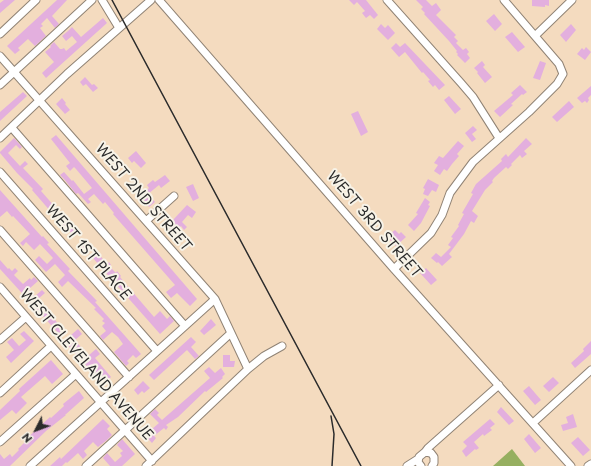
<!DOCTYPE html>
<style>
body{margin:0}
#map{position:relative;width:591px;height:466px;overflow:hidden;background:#f4dbbf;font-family:"Playpen Sans",sans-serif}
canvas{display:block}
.north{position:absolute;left:16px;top:410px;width:40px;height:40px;-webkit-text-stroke:3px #f7f3e8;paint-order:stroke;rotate:228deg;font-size:11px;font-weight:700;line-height:16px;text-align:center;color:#2b2b2b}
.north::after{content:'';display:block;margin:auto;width:14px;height:18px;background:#2b2b2b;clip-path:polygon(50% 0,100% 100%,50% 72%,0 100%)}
</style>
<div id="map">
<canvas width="591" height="466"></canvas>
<div class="north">N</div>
</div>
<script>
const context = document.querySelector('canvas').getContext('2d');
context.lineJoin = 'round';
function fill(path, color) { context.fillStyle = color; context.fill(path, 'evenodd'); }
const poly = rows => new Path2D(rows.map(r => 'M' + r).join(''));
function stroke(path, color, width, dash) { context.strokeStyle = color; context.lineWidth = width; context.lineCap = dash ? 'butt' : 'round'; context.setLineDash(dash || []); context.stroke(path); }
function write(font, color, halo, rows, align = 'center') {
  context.font = font + ' "Playpen Sans",sans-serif'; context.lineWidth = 4; context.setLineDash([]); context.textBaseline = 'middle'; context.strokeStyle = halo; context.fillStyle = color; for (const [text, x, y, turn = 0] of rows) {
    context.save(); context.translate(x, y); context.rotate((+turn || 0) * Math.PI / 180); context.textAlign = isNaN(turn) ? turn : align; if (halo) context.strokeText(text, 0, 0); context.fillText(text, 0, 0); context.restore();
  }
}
const forest = poly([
 [512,449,525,466,493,466]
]);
const building = poly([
 [4,0,15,0,0,13,0,3],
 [57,0,67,0,52,16,59,24,55,28,47,18,41,24,43,26,40,28,46,36,35,46,28,39,18,48,20,50,15,54,7,46],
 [349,0,366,0,378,15,374,19,370,15,366,18,362,13,365,11,357,2,354,5],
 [416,0,426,0,432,6,436,3,441,10,436,15,456,35,454,37,458,41,456,43,463,50,466,48,469,52,467,54,470,58,465,63,457,55,458,54,456,52,457,51,449,41,424,14,425,13,421,9,423,7],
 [532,0,549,0,549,6,545,5,545,7,532,6],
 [494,14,502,24,495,31,486,21],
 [103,18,107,23,46,78,42,73,54,62,45,52,51,47,50,46,54,42,60,49,62,49,64,48,66,51,77,42,72,36,66,41,62,36,68,31,72,27,81,37],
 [381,24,385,28,388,25,395,33,388,40,377,29],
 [571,24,576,30,566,42,560,35],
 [512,32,525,47,518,52,505,37],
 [396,43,400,47,405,43,445,85,439,90,435,85,433,87,428,81,430,80,423,72,422,73,405,52,399,57,391,48],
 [586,47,591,52,585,60,577,54,582,48,584,50],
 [482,61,485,65,483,67,492,77,485,83,477,73,478,72,474,68],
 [540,61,546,63,540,80,533,78],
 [85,77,92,85,94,84,98,88,93,92,86,84,83,86,80,82],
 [520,85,527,92,523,95,522,94,511,104,513,105,500,117,494,111,513,95,511,93],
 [591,86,591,95,588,98,589,100,587,103,585,101,582,103,577,98],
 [23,92,27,96,0,121,0,112],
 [449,96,461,109,455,114,444,100],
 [62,98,66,103,65,104,70,110,65,114,56,104],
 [569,101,574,107,557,122,552,117],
 [358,111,368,132,361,136,351,114],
 [473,126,477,130,472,134,476,139,472,142,465,133],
 [56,135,197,299,190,306,177,293,171,298,166,292,175,285,113,214,114,213,105,202,103,204,94,194,88,199,91,202,88,204,78,193,76,194,64,179,60,175,64,172,72,181,73,180,84,194,92,188,76,169,74,167,70,171,66,166,70,163,51,139],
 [14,138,22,147,20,149,16,145,8,153,20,166,25,161,28,164,23,168,43,189,41,191,63,216,58,220,32,190,33,189,17,173,0,153,0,152],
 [526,138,532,144,524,151,527,154,522,158,520,155,511,164,512,165,508,169,506,167,494,178,492,181,493,182,485,190,472,211,478,216,474,223,471,221,464,234,449,254,452,257,442,266,438,262,437,263,431,258,436,253,441,257,451,247,448,245,453,238,451,237,459,226,458,225,464,214,462,213,473,194,471,193,476,184,502,161,501,159,506,154,508,157],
 [458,141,464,146,457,154,459,156,452,164,447,171,444,169,440,175,434,171,438,165,434,163,439,156,443,158],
 [136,151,146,163,141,168,134,161,132,163,128,158],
 [165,175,170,181,161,188,159,185,148,194,155,202,149,207,140,196,149,188,147,185,153,180,155,182],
 [428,179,439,185,436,192,432,190,428,196,423,194,425,189,423,188],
 [193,184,199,198,193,201,186,187],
 [0,190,42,237,43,236,49,243,47,244,70,269,68,271,97,301,95,302,141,354,136,358,133,355,127,361,129,363,126,366,114,352,123,344,118,337,112,332,103,340,100,336,106,331,102,326,105,323,102,321,104,319,94,309,96,308,68,281,62,287,58,282,65,275,55,264,46,272,35,260,39,256,47,264,53,258,40,244,34,250,26,242,23,246,20,243,30,234,13,216,12,217,7,211,0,217],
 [425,198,430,202,428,205,430,206,421,223,414,231,408,225,418,214,416,213],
 [187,205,196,212,192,218,188,215,182,222,187,227,184,230,181,226,173,233,166,225,171,220,172,221],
 [69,219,78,230,73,235,63,224],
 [395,230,399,234,401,232,406,237,396,246,389,239,390,237,388,235],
 [86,239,93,246,87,252,80,244],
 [97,252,107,264,109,262,111,265,110,267,116,273,117,271,121,276,120,277,130,289,154,317,160,311,167,319,170,316,174,321,160,334,92,257],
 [0,260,8,269,9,268,12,271,15,268,18,271,14,275,23,284,30,278,31,280,34,277,38,281,29,289,35,296,42,290,45,293,38,299,64,331,60,335,0,269],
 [426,268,437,280,431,285,420,273],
 [211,319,216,325,204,335,200,331],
 [78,329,82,334,75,340,88,356,96,349,100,354,95,358,111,377,103,384,64,341],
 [24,331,34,341,11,363,6,357,14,350,7,342,12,338,19,346,26,340,20,334],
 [191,337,196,342,191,347,199,356,195,359,187,350,154,380,149,375],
 [591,341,591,354,575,368,571,363,584,351,583,349],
 [223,355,230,355,230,361,235,361,234,367,223,367],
 [51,360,63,374,52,384,45,376,21,397,27,403,16,414,12,410,0,420,0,410,20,391,19,389],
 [209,367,215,373,221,368,225,374,222,377,223,378,206,392,205,391,178,417,166,425,168,427,166,430,164,428,154,436,156,438,152,443,142,432,149,426,152,429,159,423,150,414,155,409,159,413,157,415,162,420,210,378,204,371],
 [553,377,559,383,549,392,543,386],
 [143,381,150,388,144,393,142,391,138,395,134,390],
 [529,386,541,400,535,405,523,391],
 [79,391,84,398,65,415,66,415,46,431,10,466,0,466,0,454,4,459,10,454,12,457,19,450,18,449,26,441,25,440,50,417,51,418,64,406,63,404],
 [501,407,514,421,509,425,497,412],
 [573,414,577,427,563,431,561,425,568,423,566,417],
 [103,419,110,426,107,429,112,435,107,440,98,447,93,442,84,451,87,455,83,459,78,453,67,463,66,462,62,466,50,466,60,457,61,459],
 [490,419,495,424,490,428,492,430,484,436,483,434,474,442,479,448,476,450,475,449,466,457,462,451,467,446,463,442],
 [529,434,541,448,535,453,524,439],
 [578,437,590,450,583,456,571,443],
 [122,439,135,454,122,466,110,466,103,458,107,453,115,462,122,456,120,453,123,451,117,445]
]);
const minor = poly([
 [102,0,119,28],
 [159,0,394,269,571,466],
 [387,0,461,83,473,97,499,138],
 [0,34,36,0],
 [536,35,572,0],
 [0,56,215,299,248,369],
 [0,85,92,0],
 [12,128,185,326],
 [0,138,67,74,151,0],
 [0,172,157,351],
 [146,221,174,196],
 [0,230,129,377],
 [394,269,431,233,442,215,450,193,473,162,529,112,557,84,563,74,559,64,504,0],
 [0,287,152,461],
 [0,340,26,317],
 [0,393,51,346],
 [533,423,591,370],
 [0,442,76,374],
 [425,452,428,448,499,385],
 [30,466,215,299],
 [86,466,231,333],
 [146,466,248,369,264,356,282,346],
 [407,466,418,459],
 [421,466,418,462,419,457,425,452,431,453,434,457,434,463,432,466],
 [588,466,591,464]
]);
const rail = poly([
 [112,0,361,466],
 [331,416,334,434,332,466]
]);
const streetNames = [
 ["WEST 2ND STREET",143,198,49],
 ["WEST 3RD STREET",374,225,49],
 ["WEST 1ST PLACE",88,253,49],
 ["WEST CLEVELAND AVENUE",86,365,49]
];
fill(forest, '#96af60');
fill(building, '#e3afde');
stroke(minor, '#908375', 9);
stroke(minor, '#fff', 7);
stroke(rail, '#2b2b2b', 1.5);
write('14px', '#2b2b2b', '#f7f3e8', streetNames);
</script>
